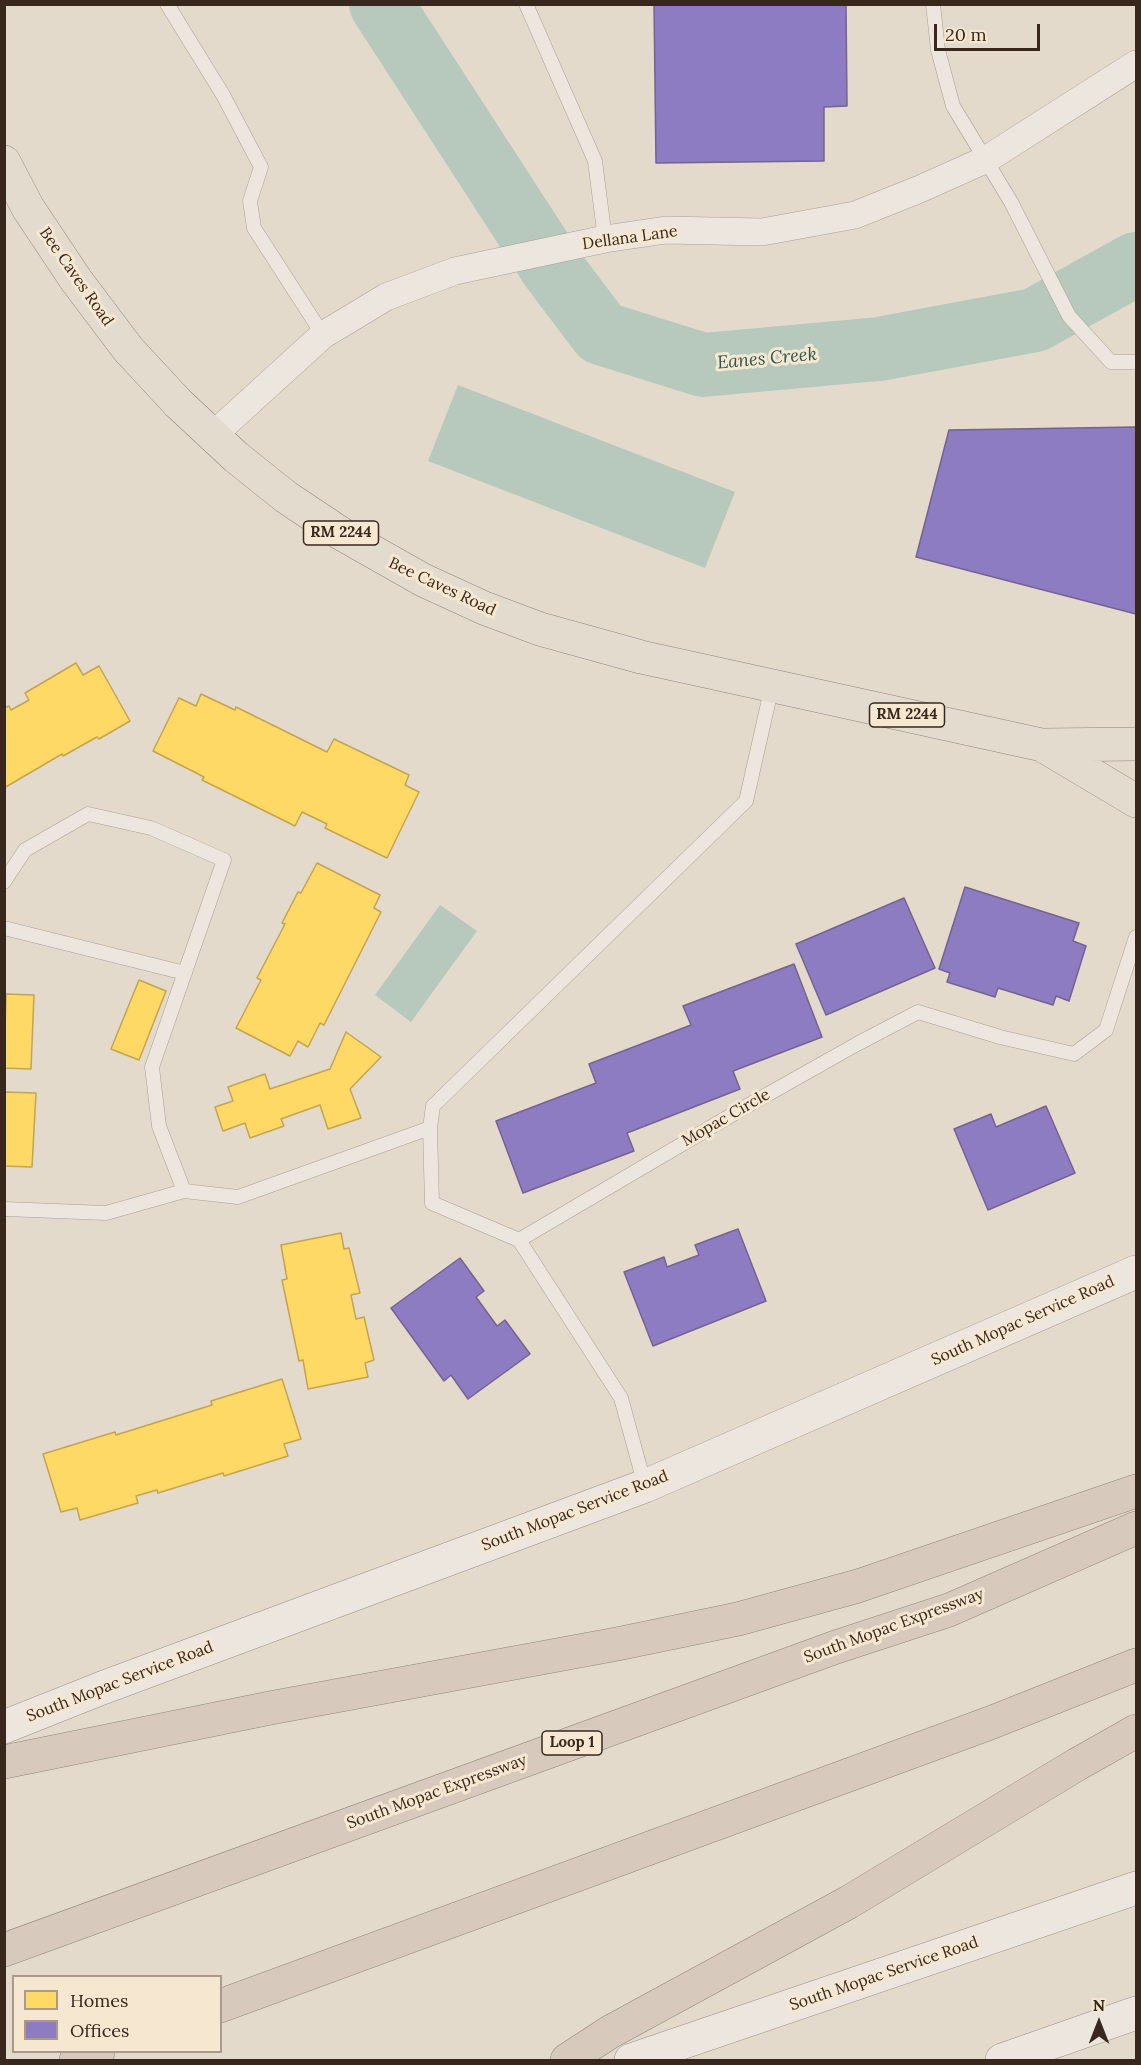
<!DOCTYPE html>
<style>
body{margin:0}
#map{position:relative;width:1141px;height:2065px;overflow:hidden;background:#e4dacc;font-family:Lora,serif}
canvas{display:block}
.frame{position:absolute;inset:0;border:6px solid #38271d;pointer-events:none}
.legend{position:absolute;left:12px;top:1975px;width:210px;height:78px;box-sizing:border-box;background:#f6e7d1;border:2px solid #aa9a89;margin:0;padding:8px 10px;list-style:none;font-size:18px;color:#38271d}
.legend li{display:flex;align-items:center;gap:12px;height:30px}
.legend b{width:30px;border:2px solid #aa9a89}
.north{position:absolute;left:1069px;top:1993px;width:60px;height:60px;-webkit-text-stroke:4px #f6e7d1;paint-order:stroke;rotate:0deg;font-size:16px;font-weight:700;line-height:24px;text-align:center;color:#38271d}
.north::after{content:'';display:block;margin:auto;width:21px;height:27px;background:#38271d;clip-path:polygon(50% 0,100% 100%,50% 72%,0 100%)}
.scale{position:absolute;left:934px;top:24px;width:106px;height:27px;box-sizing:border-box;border:3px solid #38271d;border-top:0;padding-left:8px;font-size:18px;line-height:21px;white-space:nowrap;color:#38271d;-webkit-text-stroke:4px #f6e7d1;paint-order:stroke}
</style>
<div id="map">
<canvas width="1141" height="2065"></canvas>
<div class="frame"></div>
<ul class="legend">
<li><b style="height:16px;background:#ffd966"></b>Homes</li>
<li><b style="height:16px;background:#8e7cc3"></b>Offices</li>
</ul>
<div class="north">N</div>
<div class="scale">20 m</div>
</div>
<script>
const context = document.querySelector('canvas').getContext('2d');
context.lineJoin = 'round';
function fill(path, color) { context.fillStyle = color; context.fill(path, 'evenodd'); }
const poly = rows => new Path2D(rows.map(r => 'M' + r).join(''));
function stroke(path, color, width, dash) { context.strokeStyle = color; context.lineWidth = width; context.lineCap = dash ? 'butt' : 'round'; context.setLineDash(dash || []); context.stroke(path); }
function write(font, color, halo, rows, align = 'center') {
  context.font = font + ' Lora,serif'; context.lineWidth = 6; context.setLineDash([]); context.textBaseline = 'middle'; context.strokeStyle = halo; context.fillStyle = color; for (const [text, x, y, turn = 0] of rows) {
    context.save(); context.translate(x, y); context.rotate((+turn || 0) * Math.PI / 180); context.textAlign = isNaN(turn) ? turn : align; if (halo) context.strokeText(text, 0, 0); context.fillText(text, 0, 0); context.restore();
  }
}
const water = poly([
 [458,385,735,492,705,568,428,461],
 [440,905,477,931,411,1022,375,995]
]);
const homes = poly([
 [76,663,83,675,99,666,130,721,99,739,97,737,63,756,62,754,4,788,4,708,9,706,11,710,29,700,25,693,76,663],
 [201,694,235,710,236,707,327,752,334,739,409,775,405,785,419,792,387,858,325,828,327,824,302,812,295,826,202,780,204,777,153,751,179,698,196,706,201,694],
 [317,863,380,895,374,908,381,912,324,1025,320,1023,308,1047,298,1041,290,1056,236,1028,261,980,257,978,285,924,282,923,298,892,301,893,317,863],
 [139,980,166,991,139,1060,111,1049,139,980],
 [6,994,34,995,31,1069,4,1068,6,994],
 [346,1032,381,1057,350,1089,361,1118,328,1129,320,1105,281,1119,284,1126,250,1138,245,1123,223,1131,215,1107,233,1101,228,1087,265,1074,270,1089,330,1069,346,1032],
 [4,1092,36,1093,32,1167,4,1166,4,1092],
 [341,1233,344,1249,349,1248,360,1293,351,1295,356,1319,364,1317,374,1360,365,1363,368,1377,308,1389,303,1360,299,1361,282,1280,287,1279,281,1245,341,1233],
 [282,1379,301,1439,284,1444,288,1456,224,1476,223,1473,158,1493,157,1490,136,1496,138,1503,80,1520,77,1508,61,1512,43,1454,115,1432,116,1435,212,1405,211,1401,282,1379]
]);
const offices = poly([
 [654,4,846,4,847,106,824,107,824,161,656,163,654,4],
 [1136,427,1136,614,916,557,949,430,1136,427],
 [965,887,1079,923,1073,941,1086,946,1069,1001,1056,996,1053,1005,998,988,995,997,947,982,950,973,939,969,965,887],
 [904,898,935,968,826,1015,796,944,904,898],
 [794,964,822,1037,733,1071,740,1089,627,1133,634,1151,523,1193,496,1121,596,1083,589,1064,691,1025,683,1006,794,964],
 [1046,1106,1075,1173,988,1210,954,1129,991,1114,996,1127,1046,1106],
 [738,1229,766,1301,653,1346,624,1272,664,1257,667,1267,699,1255,695,1245,738,1229],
 [460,1258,484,1291,476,1297,497,1326,505,1320,530,1354,468,1399,451,1375,444,1381,391,1308,460,1258]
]);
const river = poly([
 [381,4,552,268,601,333,703,365,879,349,1035,320,1136,264]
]);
const lane = poly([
 [167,4,223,95,261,167,250,201,254,228,323,335],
 [526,4,595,161,605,239],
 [933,4,938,50,953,106,1011,202,1069,316,1111,362,1136,362],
 [4,882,25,850,88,814,151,828,224,860,152,1067,159,1126,184,1191],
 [4,928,185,973],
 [4,1209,106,1213,184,1191,238,1197,430,1128],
 [519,1240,432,1203,430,1128,433,1106,746,801,772,686],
 [645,1486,621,1398,519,1240,747,1106,857,1044,918,1012,1000,1037,1074,1054,1106,1030,1136,937]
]);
const street = poly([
 [212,436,323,335,386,297,455,271,605,239,666,230,762,232,855,215,920,189,987,159,1136,64]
]);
const secondary = poly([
 [4,1727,102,1688,645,1486,1136,1272],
 [631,2060,1136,1888],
 [1002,2060,1136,2013]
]);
const primary = poly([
 [4,162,28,208,76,280,128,349,178,403,236,457,286,497,340,533,423,580,484,608,540,629,641,657,1042,745,1136,744],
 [1042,745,1136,801]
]);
const highway = poly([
 [4,1762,270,1708,617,1644,738,1619,858,1586,1136,1491],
 [4,1950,836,1647,949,1610,1136,1528],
 [220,2006,990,1723,1136,1665],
 [76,2060,98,2052],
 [567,2060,610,2032,849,1902,1076,1765,1136,1731]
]);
const shields = [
 [341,533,75],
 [907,715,75],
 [572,1743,60]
];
const shieldNames = [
 ["RM 2244",341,533],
 ["RM 2244",907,715],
 ["Loop 1",572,1743]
];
const streetNames = [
 ["Dellana Lane",630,238,-8],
 ["Bee Caves Road",76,277,55],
 ["Bee Caves Road",442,587,25],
 ["Mopac Circle",726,1118,-30],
 ["South Mopac Service Road",1023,1321,-24],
 ["South Mopac Service Road",575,1511,-21],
 ["South Mopac Expressway",894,1626,-20],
 ["South Mopac Service Road",120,1682,-21],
 ["South Mopac Expressway",437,1792,-20],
 ["South Mopac Service Road",884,1974,-19]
];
const waterNames = [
 ["Eanes Creek",767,359,-5]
];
fill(water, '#b7c8bc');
fill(homes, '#ffd966');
stroke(homes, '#c3a450', 1.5);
fill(offices, '#8e7cc3');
stroke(offices, '#746291', 1.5);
stroke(river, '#b7c8bc', 64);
stroke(lane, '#a99f96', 15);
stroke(street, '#a99f96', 28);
stroke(secondary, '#998f85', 34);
stroke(primary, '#8f857c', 34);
stroke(highway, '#8f857c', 34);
stroke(lane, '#ece6de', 14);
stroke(street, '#ece6de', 27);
stroke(secondary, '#ece6de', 33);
stroke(primary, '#e4dbcf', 33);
stroke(highway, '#d7cabd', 33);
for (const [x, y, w] of shields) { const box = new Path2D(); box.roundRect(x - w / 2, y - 12, w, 24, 4.5); context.fillStyle = '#f6e7d1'; context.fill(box); stroke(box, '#38271d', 1.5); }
write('bold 15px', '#38271d', null, shieldNames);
write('16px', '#38271d', '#f6e7d1', streetNames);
write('italic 18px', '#2c5850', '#f6e7d1', waterNames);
</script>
